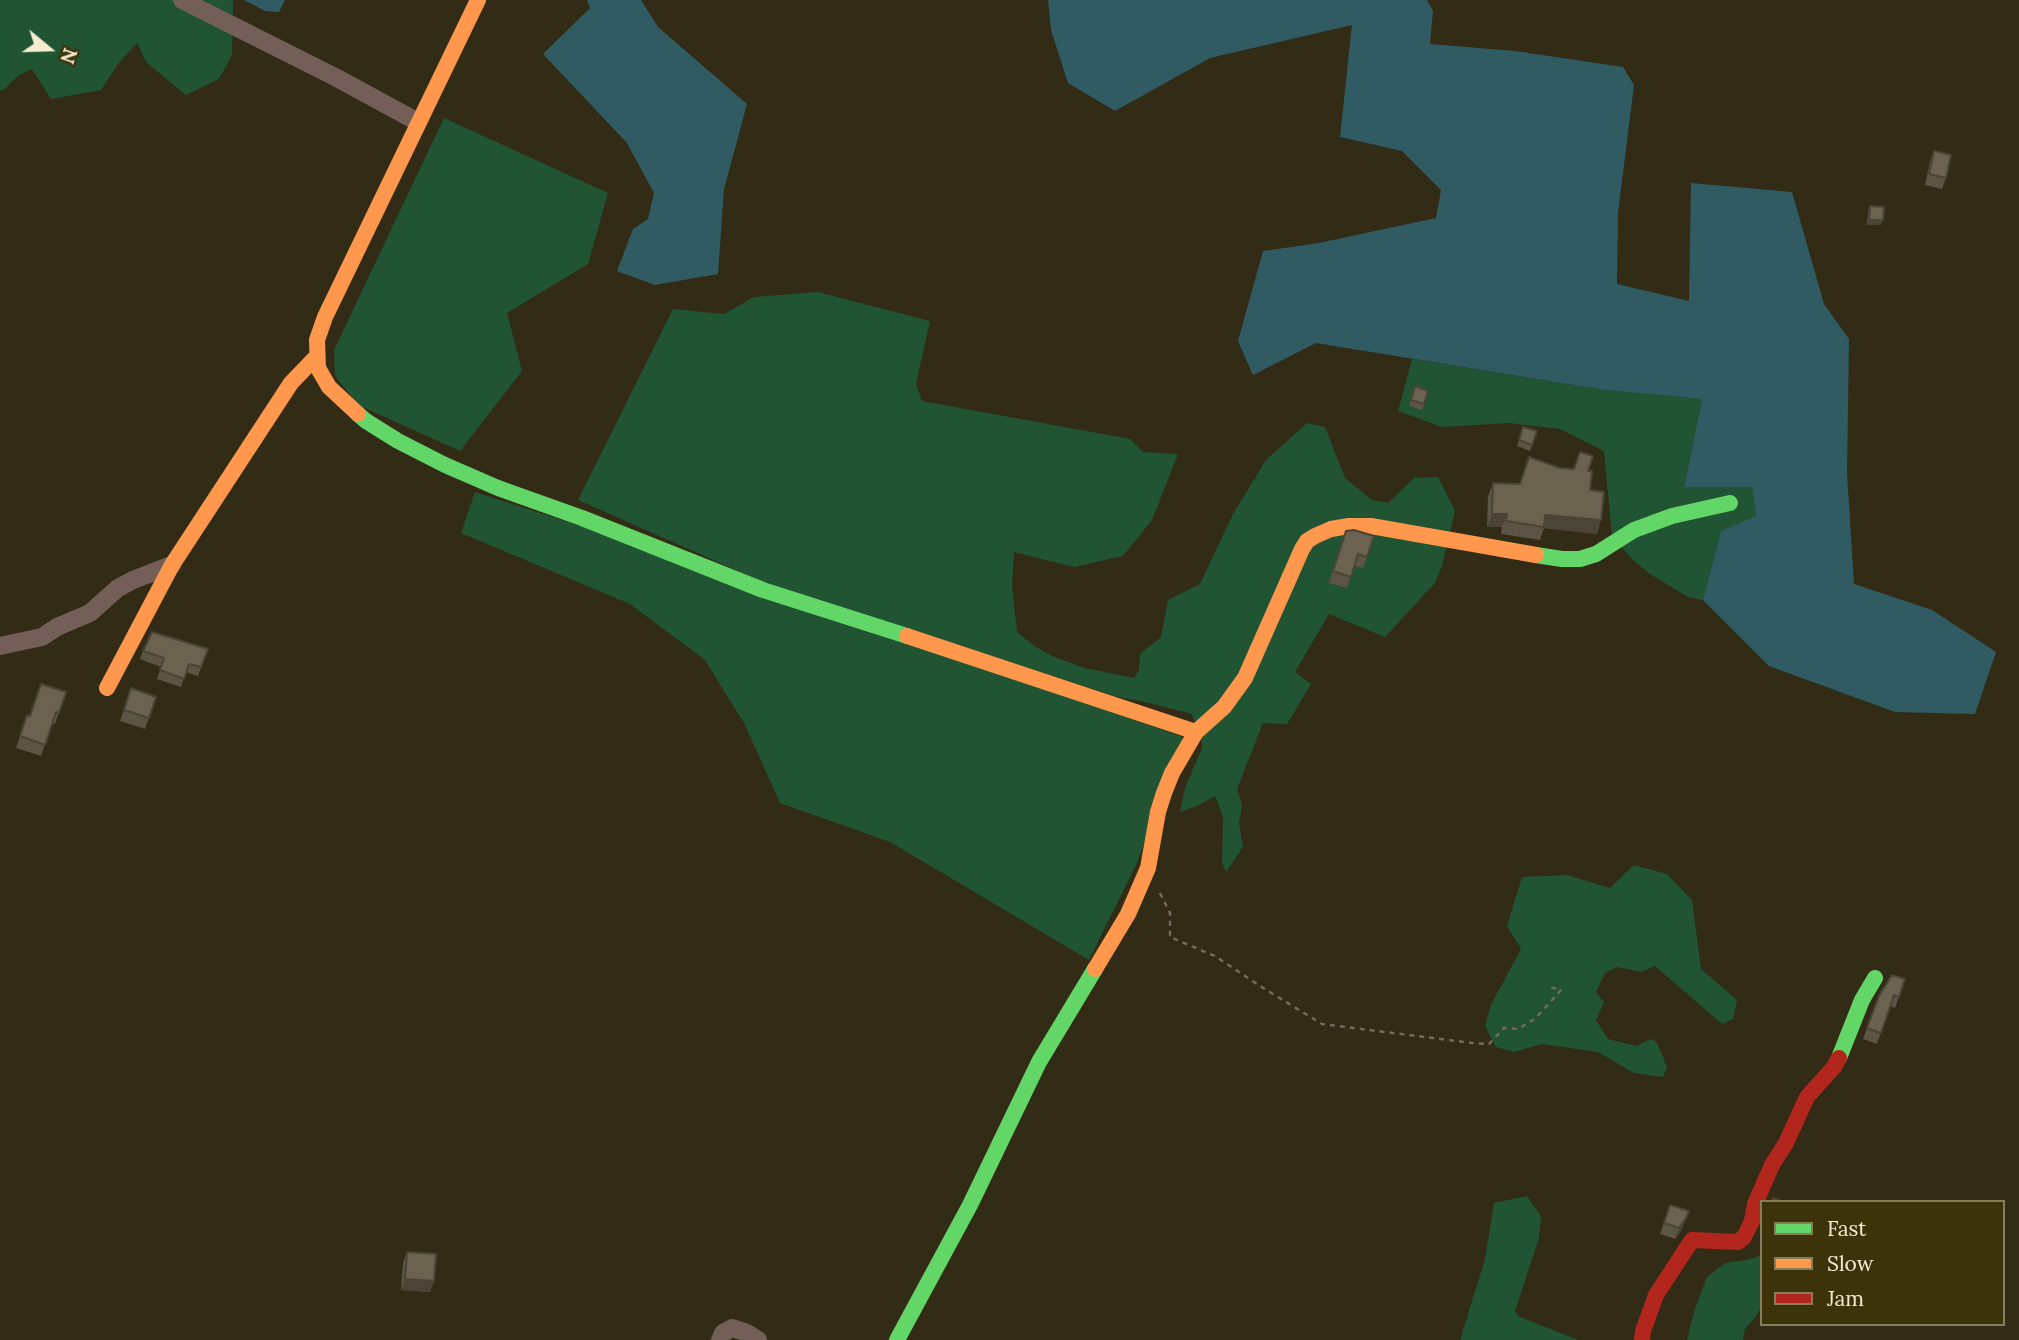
<!DOCTYPE html>
<style>
body{margin:0}
#map{position:relative;width:2019px;height:1340px;overflow:hidden;background:#322c16;font-family:Lora,serif}
canvas{display:block}
.legend{position:absolute;left:1760px;top:1200px;width:245px;height:126px;box-sizing:border-box;background:#3d330b;border:2px solid #877d5b;margin:0;padding:9px 12px;list-style:none;font-size:21px;color:#f5edd2}
.legend li{display:flex;align-items:center;gap:14px;height:35px}
.legend b{width:35px;border:2px solid #877d5b}
.north{position:absolute;left:14px;top:14px;width:70px;height:70px;-webkit-text-stroke:5px #3d330b;paint-order:stroke;rotate:109deg;font-size:19px;font-weight:700;line-height:28px;text-align:center;color:#f5edd2}
.north::after{content:'';display:block;margin:auto;width:24px;height:32px;background:#f5edd2;clip-path:polygon(50% 0,100% 100%,50% 72%,0 100%)}
</style>
<div id="map">
<canvas width="2019" height="1340"></canvas>
<ul class="legend">
<li><b style="height:9px;background:#63d668"></b>Fast</li>
<li><b style="height:9px;background:#ff974d"></b>Slow</li>
<li><b style="height:9px;background:#b3261e"></b>Jam</li>
</ul>
<div class="north">N</div>
</div>
<script>
const context = document.querySelector('canvas').getContext('2d');
context.lineJoin = 'round';
function fill(path, color) { context.fillStyle = color; context.fill(path, 'evenodd'); }
const poly = rows => new Path2D(rows.map(r => 'M' + r).join(''));
function stroke(path, color, width, dash) { context.strokeStyle = color; context.lineWidth = width; context.lineCap = dash ? 'butt' : 'round'; context.setLineDash(dash || []); context.stroke(path); }
const green = poly([
 [0,0,233,0,232,55,219,79,186,95,146,62,137,43,118,64,101,90,51,99,32,69,19,75,2,91,0,89],
 [444,118,608,193,588,264,507,313,522,371,460,451,358,405,335,376,334,350],
 [818,292,930,321,916,384,922,401,1130,439,1143,452,1178,454,1152,520,1123,556,1074,567,1014,552,1012,586,1017,632,1036,647,1054,657,1085,668,1134,678,1139,670,1140,654,1161,637,1168,600,1200,584,1233,514,1266,460,1307,423,1325,427,1345,478,1372,500,1388,503,1414,478,1438,477,1455,511,1442,566,1435,583,1385,637,1329,614,1295,672,1311,684,1287,724,1263,723,1237,789,1242,805,1239,823,1243,847,1226,872,1222,863,1223,817,1215,796,1197,806,1180,812,1185,788,1203,746,1192,714,1141,701,1118,697,765,583,578,500,673,309,724,314,754,297],
 [1412,359,1604,390,1702,399,1684,486,1752,487,1756,517,1721,531,1703,600,1688,597,1650,574,1632,559,1612,536,1604,451,1560,429,1509,423,1442,427,1398,411],
 [475,492,581,526,1183,737,1137,863,1089,960,890,842,780,803,745,725,705,660,630,604,461,533],
 [1634,865,1667,874,1692,900,1701,969,1737,1000,1733,1019,1722,1024,1655,966,1641,972,1617,967,1605,973,1596,992,1604,1002,1596,1020,1608,1039,1636,1046,1651,1039,1657,1043,1667,1067,1663,1077,1634,1073,1598,1052,1542,1044,1514,1052,1496,1047,1485,1026,1491,1005,1521,949,1507,926,1522,877,1567,875,1610,888],
 [1527,1196,1541,1216,1539,1238,1515,1311,1518,1316,1578,1340,1460,1340,1485,1259,1494,1203],
 [1762,1255,1762,1306,1756,1316,1745,1329,1743,1340,1687,1340,1695,1308,1707,1277,1725,1263,1746,1260]
]);
const water = poly([
 [244,0,285,0,279,12,265,11],
 [587,0,641,0,658,27,747,104,724,189,718,274,655,285,617,271,633,229,648,219,654,193,627,143,543,54,590,8],
 [1048,0,1427,0,1433,11,1430,44,1515,51,1623,67,1634,85,1618,213,1617,284,1689,301,1691,183,1792,192,1824,304,1849,339,1847,473,1854,584,1932,610,1996,652,1975,714,1895,712,1769,666,1703,600,1721,531,1756,516,1752,487,1684,487,1702,399,1604,390,1316,343,1253,375,1238,341,1263,251,1319,243,1436,218,1441,190,1402,151,1340,137,1352,25,1210,58,1115,111,1068,83,1051,30]
]);
const path = poly([
 [1160,893,1170,913,1170,937,1215,956,1260,986,1322,1024,1472,1043,1489,1044,1504,1028,1518,1029,1536,1018,1561,990,1546,986]
]);
const street = poly([
 [182,0,337,78,418,122],
 [0,646,42,637,57,627,90,613,118,588,133,580,172,565],
 [720,1340,723,1333,732,1328,745,1332,758,1340]
]);
const fast = poly([
 [358,414,366,421,398,441,445,465,498,488,582,518,763,590,907,636],
 [1536,555,1562,559,1580,559,1596,554,1634,530,1672,516,1730,503],
 [1839,1058,1862,1000,1875,978],
 [897,1340,970,1205,1039,1062,1095,969]
]);
const slow = poly([
 [358,414,329,387,318,368,317,340,325,317,478,0],
 [907,636,1196,732,1172,773,1164,793,1158,812,1148,868,1128,914,1095,969],
 [107,688,172,565,291,383,316,357],
 [1196,732,1224,707,1245,678,1302,549,1307,541,1315,536,1331,529,1349,526,1371,526,1536,555]
]);
const jam = poly([
 [1642,1340,1643,1331,1656,1295,1692,1240,1738,1242,1744,1237,1752,1221,1755,1204,1772,1165,1786,1143,1807,1097,1834,1067,1839,1058]
]);
const wall = poly([
 [1934,151,1946,178,1942,189,1925,185,1930,162],
 [1870,206,1881,225,1867,225,1868,212],
 [1415,386,1424,404,1422,410,1409,406],
 [1523,427,1537,431,1530,451,1517,446],
 [1588,471,1597,534,1544,528,1540,540,1501,534,1502,527,1487,527,1488,496,1493,483,1520,484],
 [1346,531,1374,536,1363,568,1354,566,1347,588,1329,583],
 [167,638,208,649,198,676,186,672,181,687,157,679,161,667,140,659,143,651],
 [131,688,156,697,145,729,120,721],
 [66,692,55,724,52,724,41,756,16,748,27,715,30,716],
 [1905,979,1895,1008,1890,1006,1877,1044,1863,1039,1879,996],
 [1670,1205,1682,1229,1675,1239,1660,1234],
 [407,1252,430,1292,401,1290,403,1263]
]);
const shadedWall = poly([
 [1869,220,1883,220,1881,225,1867,225],
 [1492,514,1507,514,1502,527,1487,527],
 [1545,515,1601,520,1597,534,1544,528],
 [1686,1218,1682,1229,1675,1239,1679,1228],
 [405,1279,434,1281,430,1292,401,1290]
]);
const building = poly([
 [1934,151,1951,155,1946,178,1929,174,1934,151],
 [1870,206,1884,207,1883,220,1869,220,1870,206],
 [1415,386,1428,391,1424,404,1411,400,1415,386],
 [1523,427,1537,431,1532,445,1519,440,1523,427],
 [1580,452,1593,456,1588,471,1592,471,1590,490,1604,492,1601,520,1545,515,1544,527,1506,521,1507,514,1492,514,1493,483,1520,484,1529,457,1560,468,1574,469,1580,452],
 [1354,530,1374,536,1367,557,1358,554,1351,577,1333,571,1346,531,1354,530],
 [152,632,208,649,201,667,189,664,184,679,160,670,164,658,143,651,152,632],
 [41,684,66,692,59,713,56,712,45,745,20,736,27,715,30,716,41,684],
 [131,688,156,697,149,718,124,710,131,688],
 [1892,975,1905,979,1899,997,1894,995,1881,1033,1867,1028,1879,996,1892,975],
 [1773,1198,1783,1202,1772,1202,1773,1198],
 [1670,1205,1689,1211,1686,1218,1679,1228,1664,1223,1670,1205],
 [407,1252,436,1254,434,1281,405,1279,407,1252]
]);
fill(green, '#205433');
fill(water, '#305b63');
stroke(path, '#76685e', 2.5, [5, 5]);
stroke(street, '#735f57', 18);
stroke(fast, '#63d668', 16);
stroke(slow, '#ff974d', 16);
stroke(jam, '#b3261e', 16);
fill(wall, '#5c5444');
fill(shadedWall, '#4b4537');
fill(building, '#6b624f');
stroke(building, '#4b4537', 2);
</script>
